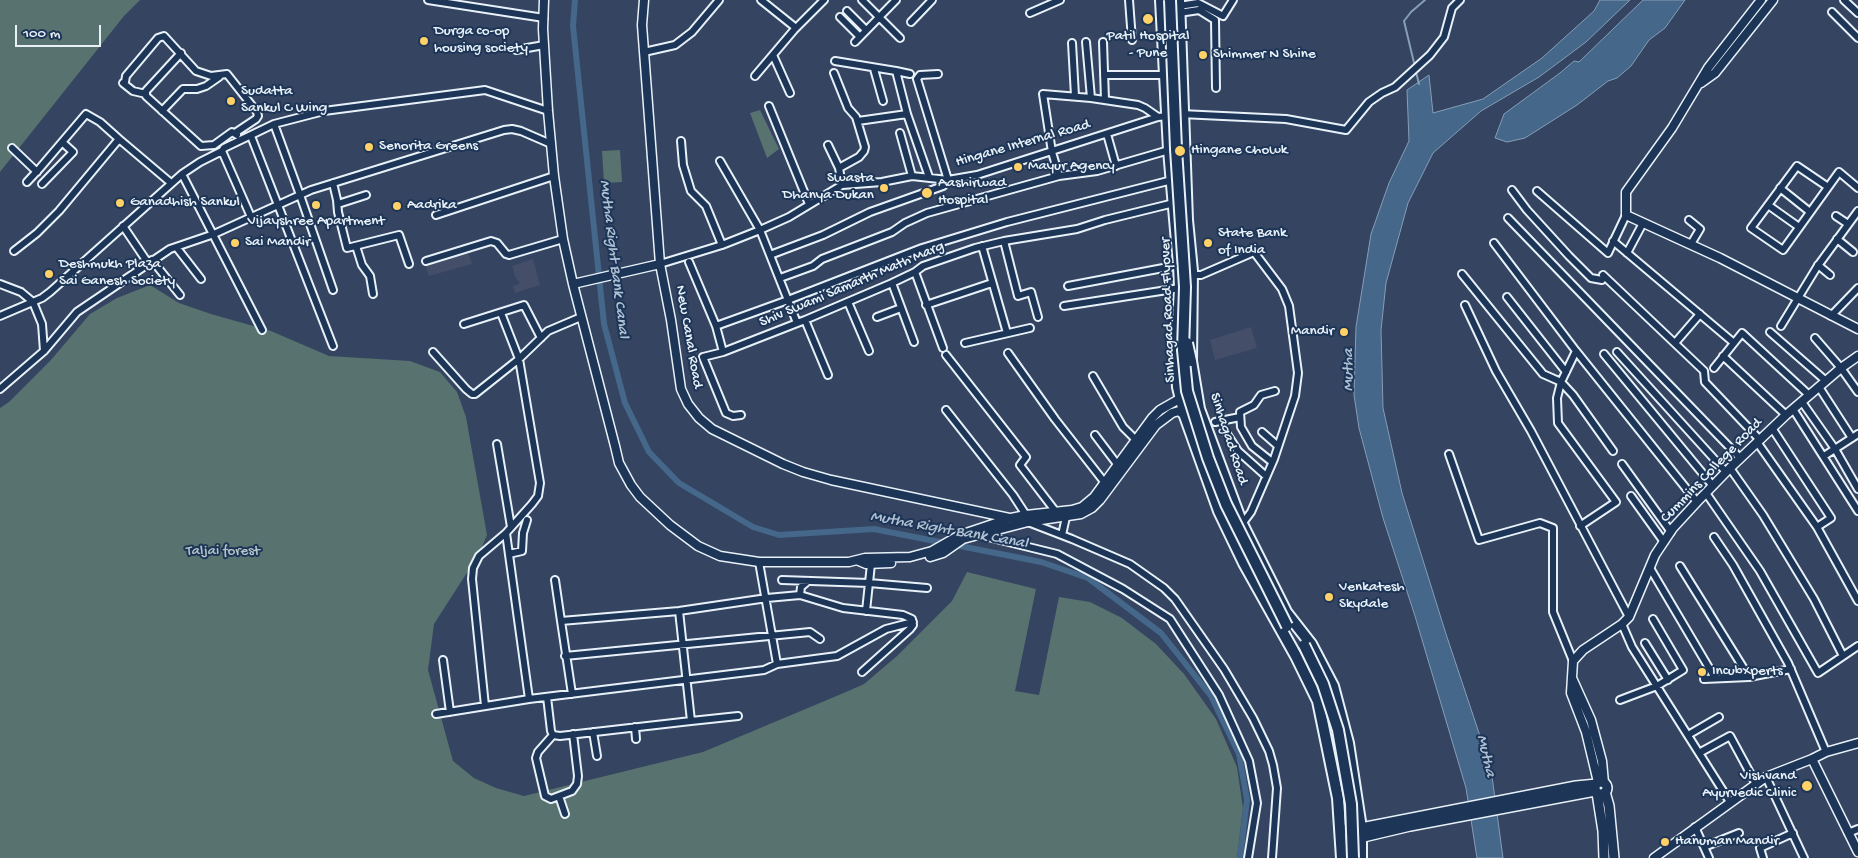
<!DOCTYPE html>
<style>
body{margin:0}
#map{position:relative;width:1858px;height:858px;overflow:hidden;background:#344461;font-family:"Gochi Hand",sans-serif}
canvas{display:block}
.scale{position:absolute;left:15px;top:25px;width:86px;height:22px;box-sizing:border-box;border:2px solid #e8f1f8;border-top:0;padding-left:6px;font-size:15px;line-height:18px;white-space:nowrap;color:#e8f1f8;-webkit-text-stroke:4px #1d3557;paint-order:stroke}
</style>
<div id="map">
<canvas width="1858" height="858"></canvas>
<div class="scale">100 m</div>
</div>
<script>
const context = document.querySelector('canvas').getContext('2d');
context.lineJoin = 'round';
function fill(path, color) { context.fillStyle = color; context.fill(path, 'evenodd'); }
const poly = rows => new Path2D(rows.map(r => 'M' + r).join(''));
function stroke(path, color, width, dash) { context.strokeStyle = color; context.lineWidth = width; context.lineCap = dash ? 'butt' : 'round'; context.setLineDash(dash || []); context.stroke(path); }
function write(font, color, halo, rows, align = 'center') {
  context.font = font + ' "Gochi Hand",sans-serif'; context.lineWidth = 4; context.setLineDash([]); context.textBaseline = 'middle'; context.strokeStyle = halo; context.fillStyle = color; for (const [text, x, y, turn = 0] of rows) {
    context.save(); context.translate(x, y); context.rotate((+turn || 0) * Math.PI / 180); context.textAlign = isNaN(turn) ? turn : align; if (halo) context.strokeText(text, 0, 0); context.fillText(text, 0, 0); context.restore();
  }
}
const built = poly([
 [468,252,472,264,429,276,425,264],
 [533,259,540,285,515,293,513,286,519,284,519,282,515,276,512,266],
 [1251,327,1257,348,1215,360,1210,340]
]);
const green = poly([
 [0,0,140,0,124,16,0,172],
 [760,110,779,149,767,158,750,113],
 [620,150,622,182,604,183,602,151],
 [150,285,179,303,211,314,271,331,329,356,410,361,440,372,457,392,466,417,487,535,479,554,434,624,428,670,453,761,474,778,496,788,524,796,703,752,846,692,864,684,897,656,952,601,967,572,1036,589,1015,691,1039,695,1059,597,1090,602,1122,618,1156,644,1184,674,1216,719,1237,767,1243,808,1237,858,0,858,0,408,9,402,50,361,90,314,117,298]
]);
const water = poly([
 [1600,0,1630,0,1586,42,1539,77,1481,111,1433,153,1408,203,1386,283,1381,330,1383,408,1402,493,1446,634,1491,769,1503,858,1477,858,1466,788,1415,616,1383,518,1359,428,1354,395,1356,327,1371,234,1389,183,1409,141,1407,90,1429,75,1433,113,1483,99,1542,58,1594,11,1600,0],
 [1643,0,1685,0,1665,28,1649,40,1631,66,1617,78,1608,81,1577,105,1525,138,1507,142,1495,138,1504,114,1560,73,1574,61,1579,62,1643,0]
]);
const stream = poly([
 [1415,67,1404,21,1411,12,1425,0],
 [1416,72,1419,84]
]);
const canal = poly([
 [575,0,573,26,604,324,625,403,649,452,679,483,753,527,779,535,874,529,1041,562,1088,578,1161,633,1211,696,1239,754,1247,800,1240,858]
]);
const minor = poly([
 [428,0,544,18],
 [761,0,796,28],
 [862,0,900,38],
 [1129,0,1132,40],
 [1844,0,1858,13],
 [1179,6,1198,3,1223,16,1233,0],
 [847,11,866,30],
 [1832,12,1858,38],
 [1030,13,1060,0],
 [1179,13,1199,10,1215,20,1216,88],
 [840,17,860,37],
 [911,22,932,0],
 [855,42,896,0],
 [1086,42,1091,98],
 [1103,42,1105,100],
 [1072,43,1075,96],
 [516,50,544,45],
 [644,52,675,45,692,32,719,0],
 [181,53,146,91,146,96,201,146,214,145,232,132,237,135],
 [773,55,790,93],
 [835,61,896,71,907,114,929,177],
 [874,69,883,101],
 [896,71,910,74],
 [834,73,848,108,856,117,865,147,864,151,859,157,839,168],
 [1104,75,1165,75],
 [755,76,794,30,824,0],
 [146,94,133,91,123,83,125,82,126,76,158,38,164,36,196,71,211,76,227,74,257,112,258,116,256,119,235,133],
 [769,106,809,204],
 [162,111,183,89,197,89,206,86,219,77],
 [1181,114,1286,119,1346,130,1369,102,1382,93,1395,87,1430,55,1444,37,1452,8,1460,0],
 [858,121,907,114],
 [274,124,300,195,333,290],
 [900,133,912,176],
 [1107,134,1116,166],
 [251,136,333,346],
 [681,141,683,165,691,191,706,206,722,245],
 [828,145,839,168,842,185],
 [12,148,37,172],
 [222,151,251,217],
 [720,161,760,230,797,323],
 [182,174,262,330],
 [1059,176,1097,171,1169,150],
 [27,182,40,168,86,114,100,122,119,139],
 [333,183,337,200,338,212,347,248,399,235,409,264],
 [42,184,73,152,62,142],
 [1828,187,1797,166,1751,228,1783,250,1839,172,1858,188],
 [1780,188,1810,212],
 [1512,190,1527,210,1569,256,1591,278,1602,280],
 [1537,191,1608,253,1626,215],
 [338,204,366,195],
 [1768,205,1799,227],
 [436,215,554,176],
 [1836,216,1848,224],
 [1508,218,1740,458],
 [1689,220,1700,229,1691,244],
 [123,226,148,263],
 [1837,239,1853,252],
 [1004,241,1018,296,1031,292,1038,317],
 [1613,241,1734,343],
 [1494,243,1576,351,1697,502],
 [356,246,362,265,370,276,373,294],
 [982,246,1007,333],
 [177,248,201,279],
 [14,251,37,233,59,211,119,139,171,183],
 [1627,253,1643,223],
 [770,255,823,235,870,212,943,186,948,180,917,79,920,75,938,74],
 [152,260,180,295],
 [426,261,491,241,497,243,506,254,509,255,563,239],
 [689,262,716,326,723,352],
 [660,264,722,245,760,230,789,217,842,185,882,182,912,176,948,180,977,175,1158,117,1169,116],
 [1818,265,1830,275],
 [915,272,943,348],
 [1462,274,1543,374,1561,382,1573,395,1613,451],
 [1192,275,1201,275,1254,252,1282,289,1289,306,1298,373,1295,396,1274,459,1251,512,1242,524],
 [1603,275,1704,371,1705,382,1760,440],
 [780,278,813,266,822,259,892,232,905,223,927,213,1059,176,1052,152,1043,94,1091,98,1138,105,1145,108,1158,117],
 [892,283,914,342],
 [0,284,21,292,33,302,42,324,44,351],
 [1068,286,1179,265],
 [1507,297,1566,372],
 [848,302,869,351],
 [926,305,992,283],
 [1465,305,1496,371,1531,431,1629,617],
 [1064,306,1180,288],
 [0,316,42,298,50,292,182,174,200,162,222,151,224,148,274,124,324,111,485,90,548,111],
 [1831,316,1858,288],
 [877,317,901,308],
 [805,320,828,375],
 [464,324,524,305,541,338],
 [716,326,788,300,922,248,1007,222,1172,180],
 [1781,326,1817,267,1858,211],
 [1770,332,1826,381],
 [1815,338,1841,368,1858,392],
 [965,343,1030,328],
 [1675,343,1700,314],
 [1576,351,1561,382,1557,398,1558,423,1616,502,1580,526],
 [433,352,466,389,472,394,475,394,519,359,548,331,581,317],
 [1617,352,1726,472],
 [1008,353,1055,419,1105,483],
 [1604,354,1713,486],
 [946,355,1026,457,1020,465,1056,512],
 [1723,356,1786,415],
 [1714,368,1742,333,1809,395],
 [1093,376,1123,427,1136,440],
 [1819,387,1852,438],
 [0,389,44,351,77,312,170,249,214,234,311,190,504,130,512,129,521,131,551,144],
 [1802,402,1835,449,1858,489],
 [1793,409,1858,511],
 [946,410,1013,495,1026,515,1028,522,1072,539,1130,564,1164,588,1175,599,1224,669,1253,718,1269,751,1273,765,1277,788,1272,858],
 [741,415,733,416,726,413,703,357,723,352,805,320,892,283,915,272,923,266,975,248,1004,241,1077,229,1105,220,1174,203],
 [1215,422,1240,417],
 [1772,428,1831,518,1817,527],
 [1262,432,1278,446],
 [1227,434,1238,451,1266,476],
 [1095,435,1120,468],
 [1757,442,1817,527,1858,601],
 [497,444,511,527],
 [1449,454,1479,540,1540,523,1553,528,1553,612,1573,661],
 [1824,456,1858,434],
 [1272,462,1252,446,1241,427,1240,412,1254,405,1261,395,1275,391],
 [1622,464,1671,532],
 [1730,468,1763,515,1814,599,1843,656],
 [1706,493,1760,571,1818,673,1858,646],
 [1631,496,1664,542],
 [506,533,529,699],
 [980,535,1057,554,1123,589,1170,619,1219,695,1249,761,1257,803,1248,858],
 [1062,535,1066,517],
 [1714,537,1733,565,1788,663,1826,752],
 [509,554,522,551,523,533,527,520],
 [759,562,777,664],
 [1680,566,1749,677,1791,669],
 [1650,568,1715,678],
 [555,580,561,621,679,611,767,598,800,595,843,608,903,615,912,619,913,625,910,629,862,672],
 [782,580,869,583,927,588],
 [800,595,801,587,808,581],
 [866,611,871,564],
 [561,621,572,694],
 [1622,624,1632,647,1730,802],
 [1645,643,1668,680],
 [565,656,810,632,820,639],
 [443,660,450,712],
 [1704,679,1749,677],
 [547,697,551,731,553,735],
 [1620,700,1657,686,1683,670,1653,619],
 [485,706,472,579,473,568,479,556,506,533,532,504,538,496,540,483,519,359,501,313],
 [436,714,529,699,764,670,777,664,837,656,886,629,913,622],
 [691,721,738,716],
 [635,727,636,739],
 [593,732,597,756],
 [553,735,560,736,691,721,679,611],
 [553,735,538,752,536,758,545,796,551,799,572,791,577,784,578,776,573,734],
 [1688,735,1719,717],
 [1699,753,1730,736,1756,784],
 [1766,777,1804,858],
 [559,796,565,814],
 [1695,827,1709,858],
 [1848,833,1858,829],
 [1704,847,1739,833],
 [1763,858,1760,848,1793,833]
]);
const tertiary = poly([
 [544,0,543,29,548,111,554,176,563,239,573,284,615,446,619,463,631,485,640,497,670,525,698,546,720,556,759,562,849,562,865,558,910,557,932,551,960,535,1011,518,1026,515,1072,510,1082,507,1094,497,1152,418,1160,410,1181,398,1184,398],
 [644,0,642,25,660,264,671,320,681,389,688,404,699,418,712,429,783,464,803,472,831,480,1028,522],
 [1761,0,1708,68,1672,128,1626,192,1626,215,1720,258,1858,329],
 [1701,83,1715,73,1773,0],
 [573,284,660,264],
 [930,557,943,553,963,539,978,535,1028,522,1081,514,1092,508,1100,500,1156,425,1172,413,1179,411,1185,416],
 [859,561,866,564,891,563],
 [1572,678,1591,720,1602,761,1604,783],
 [1812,759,1858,852],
 [1598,782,1586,732,1571,693,1573,661,1583,650,1622,624,1629,617,1655,555,1673,528,1697,502,1730,468,1786,415,1841,368,1858,356],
 [1654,858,1766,777,1812,759,1826,752,1858,743]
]);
const secondary = poly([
 '1595 788a6 6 0 1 1 12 0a6 6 0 1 1-12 0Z',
 [1605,792,1609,806,1614,858],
 [1597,793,1603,831,1604,858],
 [1342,830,1361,828,1576,786,1597,784],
 [1355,839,1410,826,1595,791]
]);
const primary = poly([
 [1161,0,1169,150,1179,265,1180,288,1176,356,1178,387,1185,416,1219,511,1244,563,1296,656,1318,701,1338,798,1342,858],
 [1179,0,1187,220,1192,271,1191,361,1199,409,1242,524,1286,612,1311,644,1333,686,1348,743,1357,802,1361,828,1361,858]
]);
const primaryBridge = poly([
 [1170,0,1176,149,1185,287,1183,350,1187,391,1208,458,1226,504,1287,626],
 [1187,343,1191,361],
 [1304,645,1323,684,1338,730,1351,804,1353,858]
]);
const markers = [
 [1148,19,6,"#ffd166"],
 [424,41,5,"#ffd166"],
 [1203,55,5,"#ffd166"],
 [231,101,5,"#ffd166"],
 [369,147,5,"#ffd166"],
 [1180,151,6,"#ffd166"],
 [1018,167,5,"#ffd166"],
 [884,188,5,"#ffd166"],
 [927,193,6,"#ffd166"],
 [120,203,5,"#ffd166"],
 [316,205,5,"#ffd166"],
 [397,206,5,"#ffd166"],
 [235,243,5,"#ffd166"],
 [1208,243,5,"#ffd166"],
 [49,274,5,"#ffd166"],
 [1344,332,5,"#ffd166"],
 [1329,597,5,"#ffd166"],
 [1702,672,5,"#ffd166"],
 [1807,786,6,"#ffd166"],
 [1665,842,5,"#ffd166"]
];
const poiNames = [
 ["Durga co-op",434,32],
 ["housing society",434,49],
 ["Patil Hospital",1148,37,"center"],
 ["- Pune",1148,54,"center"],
 ["Shimmer N Shine",1213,55],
 ["Sudatta",241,92],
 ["Sankul C Wing",241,109],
 ["Senorita Greens",379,147],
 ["Hingane Chowk",1191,151],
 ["Mayur Agency",1028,167],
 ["Swasta",874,179,"right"],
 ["Dhanya Dukan",874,196,"right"],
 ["Aashirwad",938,184],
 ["Hospital",938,201],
 ["Ganadhish Sankul",130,203],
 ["Aadrika",407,206],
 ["Vijayshree Apartment",316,222,"center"],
 ["State Bank",1218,234],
 ["of India",1218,251],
 ["Sai Mandir",245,243],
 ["Deshmukh Plaza",59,265],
 ["Sai Ganesh Society",59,282],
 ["Mandir",1334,332,"right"],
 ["Venkatesh",1339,588],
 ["Skydale",1339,605],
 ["IncubXperts",1712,672],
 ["Vishvand",1796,777,"right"],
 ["Ayurvedic Clinic",1796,794,"right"],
 ["Hanuman Mandir",1675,842]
];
const streetNames = [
 ["Hingane Internal Road",1023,144,-16],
 ["Shiv Swami Samarth Math Marg",852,285,-23],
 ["Sinhagad Road Flyover",1169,310,-92],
 ["New Canal Road",688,337,80],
 ["Sinhagad Road",1228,439,72],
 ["Cummins College Road",1712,471,-46]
];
const parkNames = [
 ["Taljai forest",223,552]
];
const waterNames = [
 ["Mutha Right Bank Canal",613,259,83],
 ["Mutha",1350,370,-90],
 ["Mutha Right Bank Canal",949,531,10],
 ["Mutha",1485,756,77]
];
fill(built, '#444e68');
fill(green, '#57726f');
fill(water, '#44678a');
stroke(water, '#869eb6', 1);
stroke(stream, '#869eb6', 2);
stroke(canal, '#44678a', 6);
stroke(minor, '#e8f1f8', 10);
stroke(tertiary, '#e8f1f8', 11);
stroke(secondary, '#e8f1f8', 12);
stroke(primary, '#e8f1f8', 14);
stroke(minor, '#1d3557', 6);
stroke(tertiary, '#1d3557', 8);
stroke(secondary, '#1d3557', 9);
stroke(primary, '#1d3557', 10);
stroke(primaryBridge, '#e8f1f8', 14, []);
stroke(primaryBridge, '#1d3557', 10);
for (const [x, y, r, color] of markers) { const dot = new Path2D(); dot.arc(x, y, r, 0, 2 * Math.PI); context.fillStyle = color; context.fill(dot); stroke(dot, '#1d3557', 2); }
write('15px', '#e8f1f8', '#1d3557', poiNames, 'left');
write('15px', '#e8f1f8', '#1d3557', streetNames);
write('15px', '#b5c5c8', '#1d3557', parkNames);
write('italic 16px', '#afc1d2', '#1d3557', waterNames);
</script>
